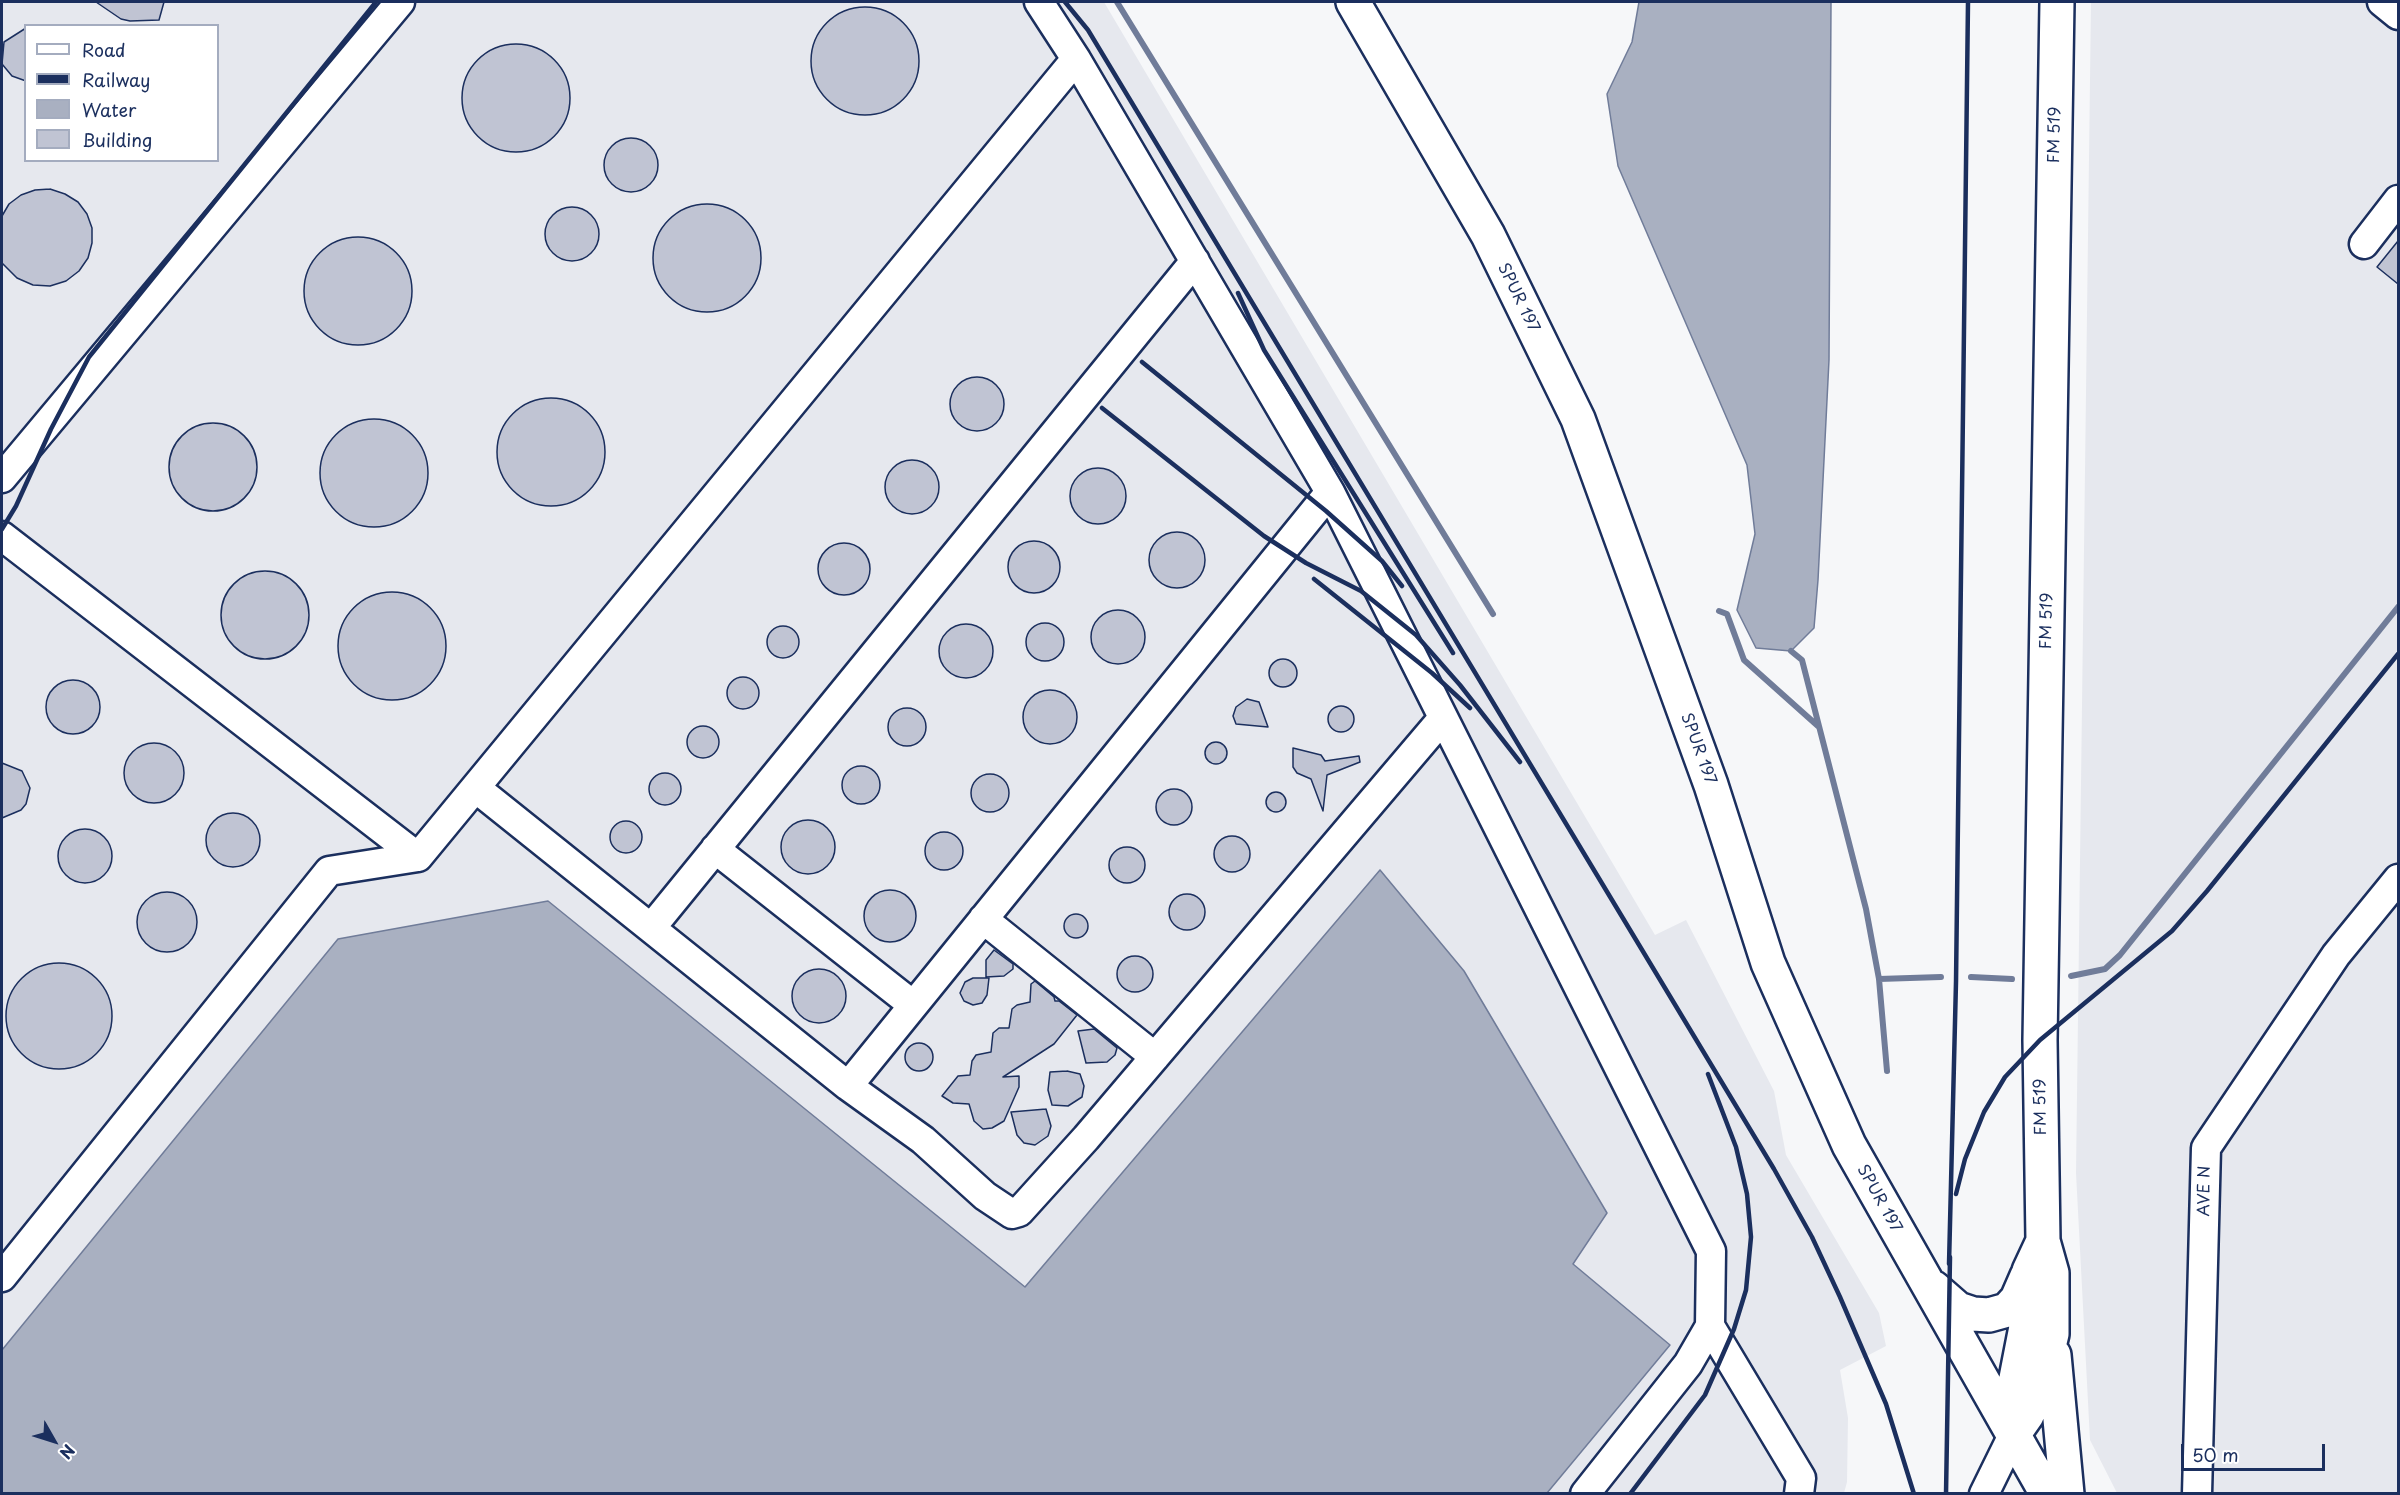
<!DOCTYPE html>
<style>
body{margin:0}
#map{position:relative;width:2400px;height:1495px;overflow:hidden;background:#f6f7f9;font-family:"Playpen Sans",sans-serif}
canvas{display:block}
.frame{position:absolute;inset:0;border:3px solid #1b2f5e;pointer-events:none}
.legend{position:absolute;left:24px;top:24px;width:195px;height:138px;box-sizing:border-box;background:#fff;border:2px solid #a4acbf;margin:0;padding:8px 10px;list-style:none;font-size:18px;color:#1b2f5e}
.legend li{display:flex;align-items:center;gap:12px;height:30px}
.legend b{width:30px;border:2px solid #a4acbf}
.north{position:absolute;left:24px;top:1411px;width:60px;height:60px;-webkit-text-stroke:4px #fff;paint-order:stroke;rotate:129deg;font-size:16px;font-weight:700;line-height:24px;text-align:center;color:#1b2f5e}
.north::after{content:'';display:block;margin:auto;width:21px;height:27px;background:#1b2f5e;clip-path:polygon(50% 0,100% 100%,50% 72%,0 100%)}
.scale{position:absolute;left:2181px;top:1444px;width:144px;height:27px;box-sizing:border-box;border:3px solid #1b2f5e;border-top:0;padding-left:8px;font-size:18px;line-height:21px;white-space:nowrap;color:#1b2f5e;-webkit-text-stroke:4px #fff;paint-order:stroke}
</style>
<div id="map">
<canvas width="2400" height="1495"></canvas>
<div class="frame"></div>
<ul class="legend">
<li><b style="height:8px;background:#fff"></b>Road</li>
<li><b style="height:8px;background:#1b2f5e"></b>Railway</li>
<li><b style="height:16px;background:#a9b0c1"></b>Water</li>
<li><b style="height:16px;background:#c0c4d3"></b>Building</li>
</ul>
<div class="north">N</div>
<div class="scale">50 m</div>
</div>
<script>
const context = document.querySelector('canvas').getContext('2d');
context.lineJoin = 'round';
function fill(path, color) { context.fillStyle = color; context.fill(path, 'evenodd'); }
const poly = rows => new Path2D(rows.map(r => 'M' + r).join(''));
function stroke(path, color, width, dash) { context.strokeStyle = color; context.lineWidth = width; context.lineCap = dash ? 'butt' : 'round'; context.setLineDash(dash || []); context.stroke(path); }
function write(font, color, halo, rows, align = 'center') {
  context.font = font + ' "Playpen Sans",sans-serif'; context.lineWidth = 6; context.setLineDash([]); context.textBaseline = 'middle'; context.strokeStyle = halo; context.fillStyle = color; for (const [text, x, y, turn = 0] of rows) {
    context.save(); context.translate(x, y); context.rotate((+turn || 0) * Math.PI / 180); context.textAlign = isNaN(turn) ? turn : align; if (halo) context.strokeText(text, 0, 0); context.fillText(text, 0, 0); context.restore();
  }
}
const built = poly([
 [2,2,1104,2,1655,935,1686,920,1774,1091,1786,1155,1879,1313,1886,1346,1840,1370,1848,1418,1847,1482,1844,1493,1547,1493,1670,1345,1572,1263,1380,870,1025,1287,548,901,338,939,2,1350],
 [26,26,218,26,218,160,26,160],
 [2091,2,2398,2,2398,1493,2117,1493,2090,1440,2076,1173]
]);
const water = poly([
 [1639,2,1831,2,1829,360,1818,580,1814,628,1791,651,1756,648,1737,610,1755,534,1747,465,1618,166,1607,94,1632,42,1639,2],
 [1380,870,1464,971,1607,1213,1573,1264,1670,1345,1547,1493,2,1493,2,1350,338,939,548,901,1025,1287,1380,870]
]);
const stream = poly([
 [1117,2,1493,614],
 [1719,611,1727,614,1744,660,1819,727],
 [1791,651,1802,660,1866,909,1879,979,1887,1071],
 [2071,976,2105,969,2120,955,2398,607],
 [1971,977,2012,979],
 [1879,979,1941,977]
]);
const building = poly([
 [96,2,164,2,159,20,130,21,121,19,96,2],
 '811 61a54 54 0 1 1 108 0a54 54 0 1 1-108 0Z',
 [26,28,26,81,12,76,2,64,4,42,26,28],
 '462 98a54 54 0 1 1 108 0a54 54 0 1 1-108 0Z',
 '604 165a27 27 0 1 1 54 0a27 27 0 1 1-54 0Z',
 [50,189,65,194,78,202,87,214,92,228,92,243,88,258,79,271,66,281,50,286,33,285,17,278,2,263,2,216,9,204,21,195,35,190,50,189],
 '653 258a54 54 0 1 1 108 0a54 54 0 1 1-108 0Z',
 '545 234a27 27 0 1 1 54 0a27 27 0 1 1-54 0Z',
 '304 291a54 54 0 1 1 108 0a54 54 0 1 1-108 0Z',
 [2398,241,2398,284,2377,267,2398,241],
 '950 404a27 27 0 1 1 54 0a27 27 0 1 1-54 0Z',
 '497 452a54 54 0 1 1 108 0a54 54 0 1 1-108 0Z',
 '320 473a54 54 0 1 1 108 0a54 54 0 1 1-108 0Z',
 '169 467a44 44 0 1 1 88 0a44 44 0 1 1-88 0Z',
 '885 487a27 27 0 1 1 54 0a27 27 0 1 1-54 0Z',
 '1070 496a28 28 0 1 1 56 0a28 28 0 1 1-56 0Z',
 '1149 560a28 28 0 1 1 56 0a28 28 0 1 1-56 0Z',
 '1008 567a26 26 0 1 1 52 0a26 26 0 1 1-52 0Z',
 '818 569a26 26 0 1 1 52 0a26 26 0 1 1-52 0Z',
 '221 615a44 44 0 1 1 88 0a44 44 0 1 1-88 0Z',
 '338 646a54 54 0 1 1 108 0a54 54 0 1 1-108 0Z',
 '1091 637a27 27 0 1 1 54 0a27 27 0 1 1-54 0Z',
 '1026 642a19 19 0 1 1 38 0a19 19 0 1 1-38 0Z',
 '939 651a27 27 0 1 1 54 0a27 27 0 1 1-54 0Z',
 '767 642a16 16 0 1 1 32 0a16 16 0 1 1-32 0Z',
 '1269 673a14 14 0 1 1 28 0a14 14 0 1 1-28 0Z',
 '727 693a16 16 0 1 1 32 0a16 16 0 1 1-32 0Z',
 '46 707a27 27 0 1 1 54 0a27 27 0 1 1-54 0Z',
 '1023 717a27 27 0 1 1 54 0a27 27 0 1 1-54 0Z',
 [1247,699,1259,702,1268,727,1236,724,1233,716,1236,707,1247,699],
 '1328 719a13 13 0 1 1 26 0a13 13 0 1 1-26 0Z',
 '888 727a19 19 0 1 1 38 0a19 19 0 1 1-38 0Z',
 '687 742a16 16 0 1 1 32 0a16 16 0 1 1-32 0Z',
 '1205 753a11 11 0 1 1 22 0a11 11 0 1 1-22 0Z',
 '124 773a30 30 0 1 1 60 0a30 30 0 1 1-60 0Z',
 [1293,748,1321,755,1325,761,1359,756,1360,762,1327,775,1323,811,1311,779,1297,773,1293,767,1293,748],
 [2,763,22,771,30,788,26,804,21,810,2,818,2,763],
 '842 785a19 19 0 1 1 38 0a19 19 0 1 1-38 0Z',
 '649 789a16 16 0 1 1 32 0a16 16 0 1 1-32 0Z',
 '971 793a19 19 0 1 1 38 0a19 19 0 1 1-38 0Z',
 '1156 807a18 18 0 1 1 36 0a18 18 0 1 1-36 0Z',
 '1266 802a10 10 0 1 1 20 0a10 10 0 1 1-20 0Z',
 '206 840a27 27 0 1 1 54 0a27 27 0 1 1-54 0Z',
 '781 847a27 27 0 1 1 54 0a27 27 0 1 1-54 0Z',
 '610 837a16 16 0 1 1 32 0a16 16 0 1 1-32 0Z',
 '58 856a27 27 0 1 1 54 0a27 27 0 1 1-54 0Z',
 '925 851a19 19 0 1 1 38 0a19 19 0 1 1-38 0Z',
 '1214 854a18 18 0 1 1 36 0a18 18 0 1 1-36 0Z',
 '1109 865a18 18 0 1 1 36 0a18 18 0 1 1-36 0Z',
 '864 916a26 26 0 1 1 52 0a26 26 0 1 1-52 0Z',
 '137 922a30 30 0 1 1 60 0a30 30 0 1 1-60 0Z',
 '1169 912a18 18 0 1 1 36 0a18 18 0 1 1-36 0Z',
 '1064 926a12 12 0 1 1 24 0a12 12 0 1 1-24 0Z',
 [994,950,1013,964,1013,969,1004,976,986,977,986,960,994,950],
 '1117 974a18 18 0 1 1 36 0a18 18 0 1 1-36 0Z',
 '6 1016a53 53 0 1 1 106 0a53 53 0 1 1-106 0Z',
 '792 996a27 27 0 1 1 54 0a27 27 0 1 1-54 0Z',
 [989,978,987,995,982,1003,973,1005,964,1001,960,993,965,982,973,978,989,978],
 [1035,981,1054,997,1055,1001,1059,1001,1077,1015,1054,1044,1003,1077,1019,1076,1019,1087,1004,1121,992,1128,983,1129,974,1121,969,1104,953,1103,942,1096,958,1076,970,1075,972,1061,976,1055,991,1052,993,1033,999,1028,1009,1028,1012,1009,1017,1005,1030,1002,1031,984,1035,981],
 [1094,1029,1117,1048,1115,1055,1107,1062,1086,1063,1078,1031,1094,1029],
 '905 1057a14 14 0 1 1 28 0a14 14 0 1 1-28 0Z',
 [1067,1071,1080,1074,1084,1086,1082,1097,1068,1106,1052,1105,1048,1090,1050,1072,1067,1071],
 [1046,1109,1051,1126,1048,1136,1035,1145,1024,1143,1017,1135,1011,1112,1046,1109]
]);
const minor = poly([
 [1039,2,1076,59,1330,492,1711,1251,1710,1326,1688,1364,1585,1494],
 [2382,2,2398,15],
 [2364,244,2398,200],
 [2,478,400,2],
 [2,536,418,857],
 [477,789,848,1086,1330,492],
 [715,849,913,1005],
 [983,919,1155,1057],
 [651,928,1195,261],
 [848,1086,923,1140,985,1196,1012,1214,1019,1212,1086,1138,1443,718],
 [2,1277,329,871,418,857,1076,59],
 [1710,1326,1801,1478,1799,1494],
 [1984,1494,2013,1435],
 [2197,1494,2206,1148,2336,955,2398,879]
]);
const major = poly([
 [1353,2,1488,235,1578,419,1711,785,1768,963,1849,1145,2047,1494],
 [1934,1288,1958,1309,1973,1314,1989,1315,2007,1310,2017,1299,2027,1276],
 [2054,1355,2067,1494],
 [2013,1433,2012,1399,2026,1327,2029,1271,2043,1241],
 [2013,1435,2027,1415,2039,1388,2052,1334,2052,1273,2043,1241,2040,1040,2057,2]
]);
const rail = poly([
 [1065,2,1088,30,1774,1169,1812,1237,1840,1297,1886,1404,1914,1494],
 [1238,293,1264,350,1453,653],
 [1142,362,1326,511,1382,561,1402,586],
 [1102,408,1264,536,1306,563,1361,591,1416,635,1460,685,1520,762],
 [2,529,16,506,51,429,89,357,376,2],
 [1314,579,1432,673,1470,708],
 [1956,1194,1965,1159,1984,1112,2005,1077,2040,1040,2172,931,2207,891,2398,654],
 [1949,1264,1956,982,1968,2],
 [1630,1494,1705,1395,1734,1329,1746,1290,1751,1237,1747,1194,1736,1147,1708,1074],
 [1946,1494,1950,1257]
]);
const streetNames = [
 ["FM 519",2055,135,-89],
 ["SPUR 197",1518,298,64],
 ["FM 519",2047,621,-89],
 ["SPUR 197",1698,749,70],
 ["FM 519",2041,1107,-91],
 ["AVE N",2205,1191,-89],
 ["SPUR 197",1879,1199,61]
];
fill(built, '#e6e8ee');
fill(water, '#a9b0c1');
stroke(water, '#707c99', 1.5);
stroke(stream, '#707c99', 6);
fill(building, '#c0c4d3');
stroke(building, '#1b2f5e', 1.5);
stroke(minor, '#1b2f5e', 33);
stroke(major, '#1b2f5e', 38);
stroke(minor, '#fff', 28);
stroke(major, '#fff', 33);
stroke(rail, '#1b2f5e', 4.5);
write('16px', '#1b2f5e', '#fff', streetNames);
</script>
